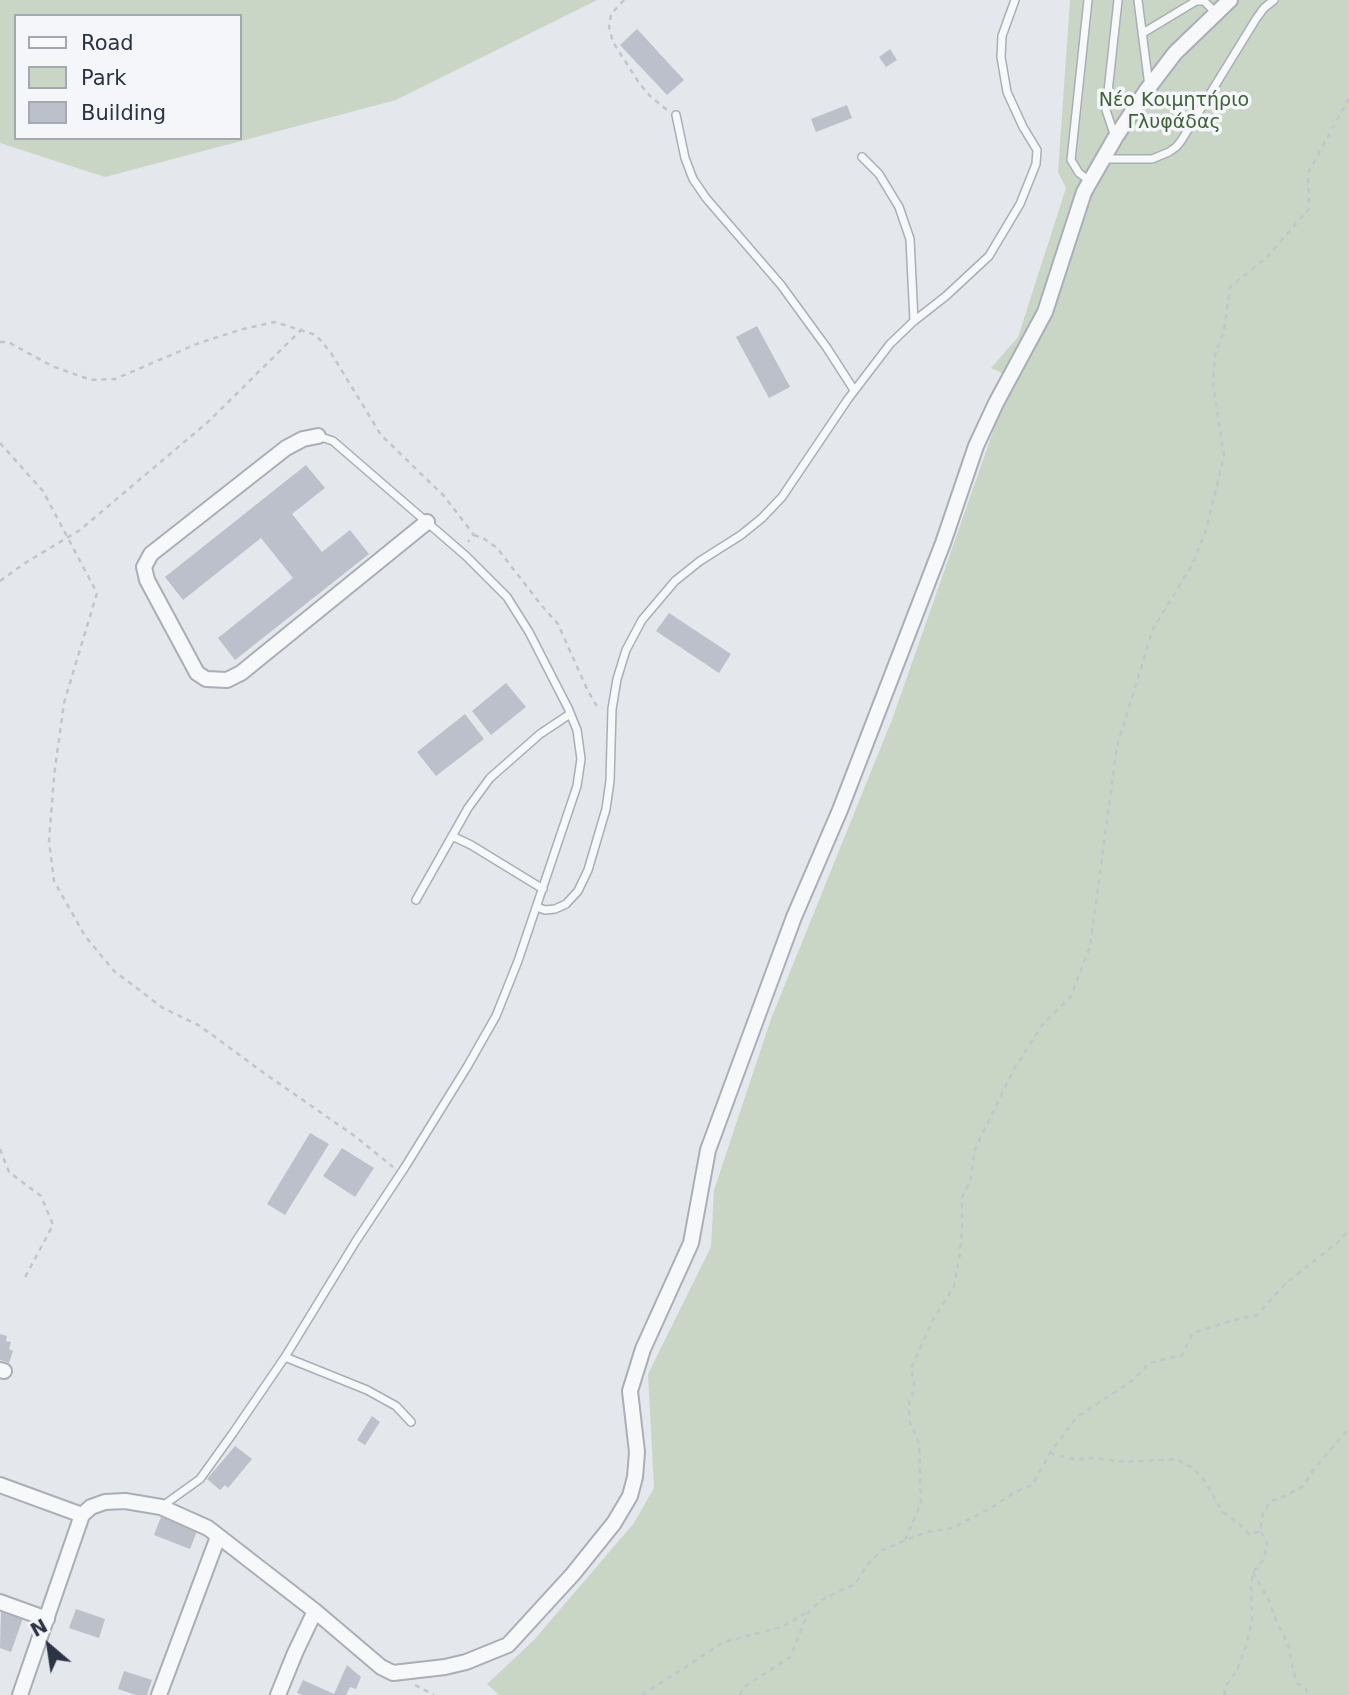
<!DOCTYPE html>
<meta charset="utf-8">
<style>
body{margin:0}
#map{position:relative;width:1349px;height:1695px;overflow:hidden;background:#e4e7ec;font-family:"DejaVu Sans",sans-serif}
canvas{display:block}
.legend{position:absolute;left:14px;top:14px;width:228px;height:126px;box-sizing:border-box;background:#f4f6f9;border:2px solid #a4a8b1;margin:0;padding:9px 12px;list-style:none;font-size:21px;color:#2b3445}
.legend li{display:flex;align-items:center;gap:14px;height:35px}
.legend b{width:35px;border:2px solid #a4a8b1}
.north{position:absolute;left:14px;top:1611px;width:70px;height:70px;-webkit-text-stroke:5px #f4f6f9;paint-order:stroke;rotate:331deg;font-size:19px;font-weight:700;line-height:28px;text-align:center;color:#2b3445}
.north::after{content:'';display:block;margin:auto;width:24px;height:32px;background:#2b3445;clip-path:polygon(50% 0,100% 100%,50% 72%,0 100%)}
</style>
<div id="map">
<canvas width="1349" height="1695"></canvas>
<ul class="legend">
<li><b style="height:9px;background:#f7f8fa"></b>Road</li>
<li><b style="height:19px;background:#c9d6c5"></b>Park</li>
<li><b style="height:19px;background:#bbc0ca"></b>Building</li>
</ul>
<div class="north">N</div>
</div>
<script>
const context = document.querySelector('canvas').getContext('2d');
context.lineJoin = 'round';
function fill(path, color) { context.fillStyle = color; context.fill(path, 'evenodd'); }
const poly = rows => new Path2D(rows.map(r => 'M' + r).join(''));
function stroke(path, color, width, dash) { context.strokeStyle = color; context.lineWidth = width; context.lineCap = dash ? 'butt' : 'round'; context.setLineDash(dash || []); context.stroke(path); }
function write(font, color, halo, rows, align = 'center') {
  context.font = font + ' "DejaVu Sans",sans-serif'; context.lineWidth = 7; context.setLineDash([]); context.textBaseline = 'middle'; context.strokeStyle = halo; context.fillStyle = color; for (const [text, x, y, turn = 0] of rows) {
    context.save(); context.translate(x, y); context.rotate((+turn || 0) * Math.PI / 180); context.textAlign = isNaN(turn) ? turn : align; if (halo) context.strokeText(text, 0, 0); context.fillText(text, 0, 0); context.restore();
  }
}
const green = poly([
 [0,0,597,0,396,100,105,177,0,143],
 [16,16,240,16,240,138,16,138],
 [1070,0,1349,0,1349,1695,499,1695,487,1684,533,1641,634,1523,654,1488,648,1374,711,1247,714,1190,771,1019,893,717,1010,383,1000,372,991,368,1018,337,1066,188,1058,172]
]);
const building = poly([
 [637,29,684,80,667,95,620,45],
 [890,49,897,60,886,67,879,57],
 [847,105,852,118,816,132,811,119],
 [757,326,790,387,769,398,736,337],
 [306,465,325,488,292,514,322,552,350,530,369,554,235,660,218,638,293,578,261,538,183,600,165,577],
 [669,613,731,654,719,673,656,631],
 [506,683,526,707,491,735,472,711],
 [465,714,484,739,436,776,417,752],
 [310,1133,329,1144,285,1215,267,1204],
 [342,1148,374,1168,355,1197,323,1176],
 [0,1334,7,1336,6,1341,11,1342,9,1349,13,1351,9,1363,0,1360],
 [372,1416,380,1422,365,1445,357,1440],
 [235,1446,252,1459,228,1488,225,1485,220,1490,207,1479],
 [161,1517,197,1531,190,1549,154,1535],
 [76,1609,105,1619,99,1638,69,1628],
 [1,1611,23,1618,11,1652,0,1648],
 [347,1665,361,1677,356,1689,350,1687,346,1695,302,1695,297,1693,303,1680,334,1694],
 [124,1671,152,1680,147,1695,136,1695,118,1689]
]);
const path = poly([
 [624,0,611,14,609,27,613,42,639,83,650,96,667,110],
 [0,342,8,342,52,366,91,380,115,379,199,343,243,329,275,322,316,335,331,353,381,435,444,496,474,535,468,542],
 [0,443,43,491,97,593,64,703,54,776,49,841,54,881,85,936,114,971,163,1008,200,1026,264,1073,356,1137,393,1167],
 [474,535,483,538,497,548,542,606,558,624,587,689,596,705,602,708],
 [0,581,25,563,80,530,132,486,208,422,302,329],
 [0,1149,9,1172,41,1196,53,1225,23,1281],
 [1050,1453,1076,1460,1093,1458,1126,1462,1176,1459,1193,1468,1204,1480,1223,1512,1239,1524,1250,1535,1260,1531,1263,1513,1271,1501,1285,1496,1303,1486,1314,1469,1349,1428],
 [905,1540,921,1503,919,1443,909,1420,909,1403,915,1388,911,1368,933,1320,954,1286,960,1253,962,1231,962,1197,970,1182,975,1149,1014,1069,1042,1025,1071,996,1090,947,1117,746,1153,629,1192,565,1206,530,1224,456,1213,385,1215,355,1224,331,1230,287,1267,257,1309,209,1308,173,1349,98],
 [1253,1572,1269,1601,1276,1620,1289,1647,1292,1665,1297,1683,1306,1689,1308,1695],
 [415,1685,434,1695],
 [642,1695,724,1642,782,1627,809,1611],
 [740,1695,744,1687,790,1657,809,1611,825,1598,855,1584,868,1564,882,1550,926,1532,952,1528,991,1508,1015,1492,1032,1485,1050,1453,1076,1418,1133,1380,1149,1363,1182,1355,1193,1333,1234,1320,1257,1315,1285,1284,1338,1242,1349,1230],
 [1224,1695,1226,1686,1237,1670,1246,1646,1252,1621,1251,1587,1253,1572,1264,1559,1267,1544,1261,1532]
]);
const lane = poly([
 [1088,0,1071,160,1079,173,1090,181],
 [1138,0,1149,86],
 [1143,33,1196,1,1204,1,1216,13],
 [676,115,685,158,693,179,706,198,781,285,827,348,854,390],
 [1115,137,1106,110,1118,0],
 [862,157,879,174,899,207,910,239,914,321],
 [1104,159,1152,159,1169,152,1176,147,1181,141,1256,19,1264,8,1274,0],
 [452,836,471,845,543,889],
 [416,900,468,808,490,778,540,734,570,714],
 [537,907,545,910,555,909,566,904,578,891,588,870,606,809,610,781,612,709,617,679,626,650,642,620,675,581,700,561,741,535,762,518,782,497,848,399,890,344,914,321,946,296,989,256,1020,204,1036,164,1037,150,1023,127,1007,92,1001,57,1002,36,1015,0],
 [285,1357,367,1390,396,1406,411,1422],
 [161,1507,200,1479,233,1433,285,1357,356,1241,405,1167,467,1067,496,1016,518,961,577,786,581,759,577,730,568,708,529,632,507,597,466,556,333,441,318,436]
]);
const street = poly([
 [318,436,303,439,286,448,151,554,144,567,147,580,197,673,206,679,227,680,241,673,427,522],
 [0,1370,4,1371],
 [0,1485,82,1515],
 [82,1515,91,1507,105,1502,125,1501,161,1507,208,1528,315,1611,381,1667,393,1673,445,1667,466,1662,508,1645,573,1574,614,1523,630,1496,635,1477,637,1452,630,1391,643,1349,691,1243,708,1150,794,917,840,810,943,543,976,446,996,403,1045,312,1084,192,1115,138,1146,91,1175,53,1230,0],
 [0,1602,47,1619],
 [20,1695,82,1515],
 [159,1695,218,1537],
 [278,1695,295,1653,315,1611]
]);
const parkNames = [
 ["Νέο Κοιμητήριο",1174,101],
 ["Γλυφάδας",1174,123]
];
fill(green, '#c9d6c5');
fill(building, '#bbc0ca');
stroke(lane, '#a9aeb7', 10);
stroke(street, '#a9aeb7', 18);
stroke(path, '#c2c5cb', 2.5, [5, 5]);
stroke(lane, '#f7f8fa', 7);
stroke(street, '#f7f8fa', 14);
write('19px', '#3f6138', '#f4f6f9', parkNames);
</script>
